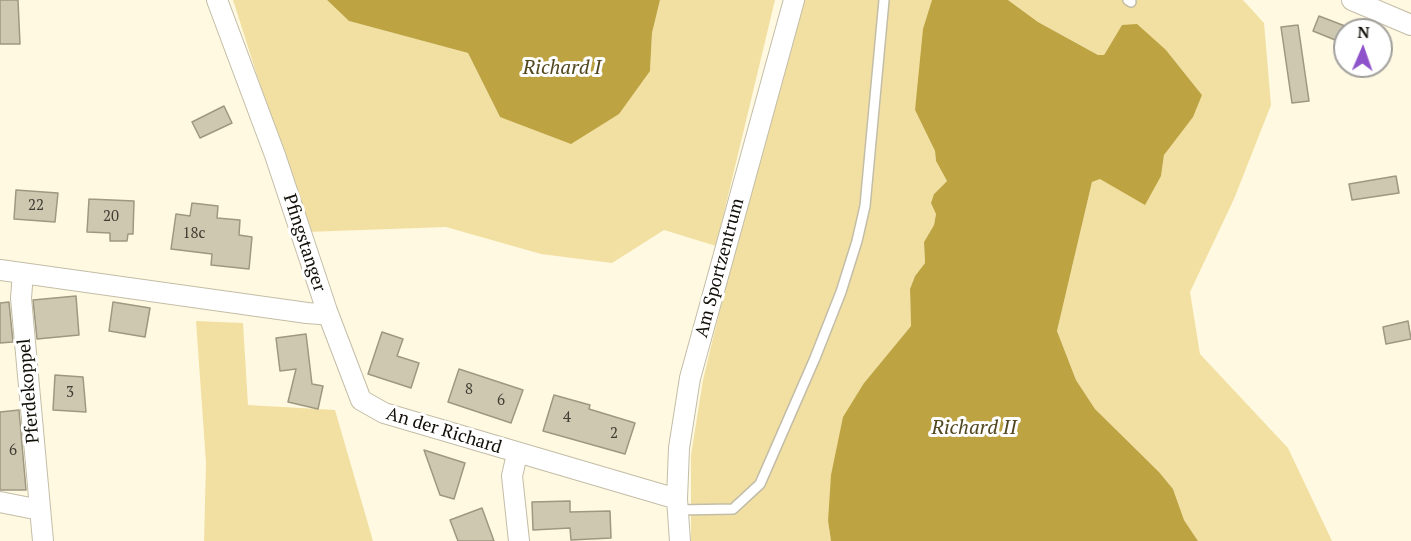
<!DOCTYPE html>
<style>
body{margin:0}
#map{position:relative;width:1411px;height:541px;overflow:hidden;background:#fff9e1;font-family:"PT Serif",serif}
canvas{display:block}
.north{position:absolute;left:1333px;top:18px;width:60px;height:60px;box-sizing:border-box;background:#fff;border:2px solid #a09f9c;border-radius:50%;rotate:2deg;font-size:16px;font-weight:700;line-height:24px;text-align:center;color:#110f08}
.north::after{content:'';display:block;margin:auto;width:21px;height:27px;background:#8e53ca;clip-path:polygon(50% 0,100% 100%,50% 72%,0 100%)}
</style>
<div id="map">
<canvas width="1411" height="541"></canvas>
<div class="north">N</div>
</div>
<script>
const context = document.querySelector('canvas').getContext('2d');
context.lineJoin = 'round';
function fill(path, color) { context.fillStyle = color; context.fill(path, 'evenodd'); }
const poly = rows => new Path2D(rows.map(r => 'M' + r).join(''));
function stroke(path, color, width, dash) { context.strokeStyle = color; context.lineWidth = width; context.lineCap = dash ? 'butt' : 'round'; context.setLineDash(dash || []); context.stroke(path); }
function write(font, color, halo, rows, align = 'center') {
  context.font = font + ' "PT Serif",serif'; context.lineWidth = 6; context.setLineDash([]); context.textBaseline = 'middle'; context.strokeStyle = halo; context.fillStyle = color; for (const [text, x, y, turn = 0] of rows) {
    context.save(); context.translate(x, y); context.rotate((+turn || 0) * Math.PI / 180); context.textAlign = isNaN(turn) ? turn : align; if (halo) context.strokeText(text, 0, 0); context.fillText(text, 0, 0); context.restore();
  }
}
const green = poly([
 [233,0,327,0,349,21,468,53,500,117,650,71,652,33,660,0,775,0,716,246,664,230,612,263,541,254,446,227,307,232],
 [803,0,932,0,915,110,935,151,936,161,947,181,934,194,936,214,934,225,924,242,925,263,915,276,910,289,911,326,864,383,828,521,831,541,691,541,691,455,703,380,732,259],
 [1008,0,1243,0,1264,23,1271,105,1234,199,1190,292,1200,354,1288,448,1332,541,1198,541,1184,520,1173,489,1159,472,1095,409,1076,380,1057,331,1092,182,1099,179,1161,176,1164,155,1202,95,1166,50,1122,25,1104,55,1098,55,1038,22],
 [196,321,243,323,248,405,335,410,373,541,204,541,206,463]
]);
const water = poly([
 [327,0,660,0,652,33,650,71,619,114,571,144,500,117,468,53,349,21],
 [932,0,1008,0,1038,22,1098,55,1104,55,1122,25,1137,24,1166,50,1202,95,1193,117,1164,155,1161,176,1145,205,1100,179,1092,182,1057,331,1076,380,1095,409,1159,472,1173,489,1184,520,1198,541,831,541,828,521,831,475,843,417,864,383,911,326,910,289,915,276,925,263,924,242,934,225,936,214,931,203,934,194,947,181,936,161,935,151,915,110,923,29]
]);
const building = poly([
 [0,0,18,0,20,44,0,44,0,0],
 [1319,16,1345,26,1345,44,1313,31,1319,16],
 [1298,25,1309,101,1292,103,1281,27,1298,25],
 [224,106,232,123,200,138,192,122,224,106],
 [1396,176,1399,193,1352,200,1349,184,1396,176],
 [16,190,58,193,55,222,14,219,16,190],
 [89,199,134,201,133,234,128,234,127,241,110,241,110,233,87,232,89,199],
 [192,203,218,206,217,218,240,220,239,235,252,237,249,269,211,265,212,254,171,249,176,214,190,216,192,203],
 [76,296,79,335,37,339,33,300,76,296],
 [9,302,13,342,0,343,0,303,9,302],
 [113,302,150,308,145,337,109,331,113,302],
 [1408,321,1411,339,1386,344,1383,327,1408,321],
 [382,332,403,339,397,356,419,363,411,388,368,374,382,332],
 [306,334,312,384,323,386,318,409,288,402,296,369,280,371,276,338,306,334],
 [459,369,523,390,511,423,448,402,459,369],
 [55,375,83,377,86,412,53,410,55,375],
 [554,395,590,405,589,409,635,423,625,454,543,431,554,395],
 [19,410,26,490,0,490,0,412,19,410],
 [424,450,465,463,454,499,440,495,424,450],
 [570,501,570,512,610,511,611,538,571,540,570,528,533,530,532,502,570,501],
 [482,508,494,541,458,541,450,520,482,508]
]);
const service = poly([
 [1128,0,1131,2],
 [678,510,733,509,760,484,815,358,841,292,857,241,865,206,884,0]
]);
const minor = poly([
 [217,0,275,155,327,311,361,400,384,413,677,499],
 [1352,0,1411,25],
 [0,270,307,313,320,314,327,311],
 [23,273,21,298,43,541],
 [517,454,512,476,519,541],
 [0,502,40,510],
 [680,541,677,499,679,448,690,378,794,0]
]);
const numberNames = [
 ["22",36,206],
 ["20",111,217],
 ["18c",194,234],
 ["8",469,390],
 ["3",70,393],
 ["6",501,401],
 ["4",567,418],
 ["2",614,434],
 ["6",13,451]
];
const streetNames = [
 ["Pfingstanger",304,243,72],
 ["Am Sportzentrum",720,268,-75],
 ["Pferdekoppel",29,391,-95],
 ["An der Richard",444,431,17]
];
const waterNames = [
 ["Richard I",562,68],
 ["Richard II",974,428]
];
fill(green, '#f2e0a3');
fill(water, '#bda341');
fill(building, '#cec8b1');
stroke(building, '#9e9883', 1.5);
stroke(service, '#c3bda7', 12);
stroke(minor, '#c3bda7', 22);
stroke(service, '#fff', 9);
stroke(minor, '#fff', 20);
write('15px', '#403d32', null, numberNames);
write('18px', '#110f08', '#fff', streetNames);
write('italic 20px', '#52471f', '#fff', waterNames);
</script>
